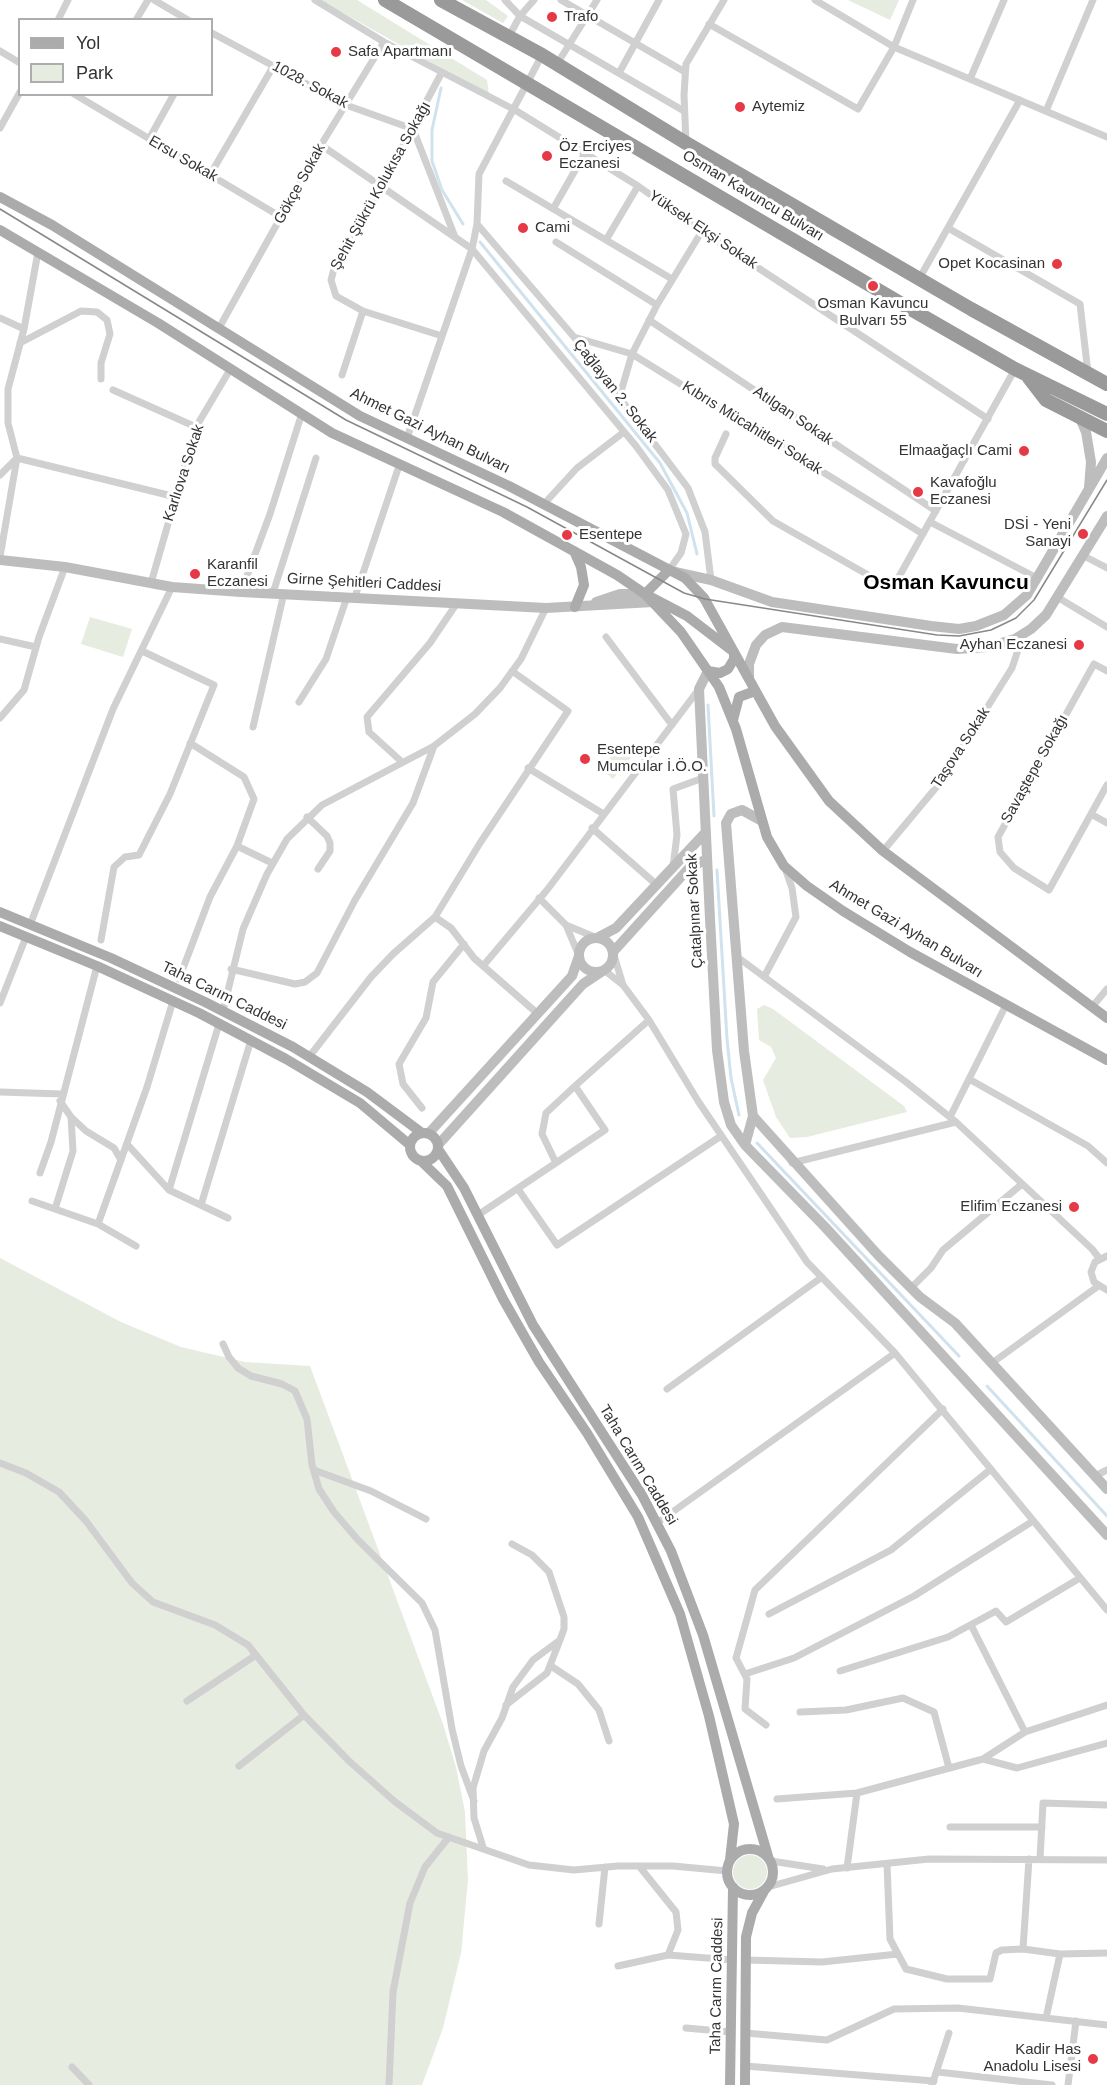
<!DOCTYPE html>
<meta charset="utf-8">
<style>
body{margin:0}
#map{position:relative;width:1107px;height:2085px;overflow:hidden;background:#fff;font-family:Helvetica,sans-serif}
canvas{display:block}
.legend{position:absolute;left:18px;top:18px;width:195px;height:78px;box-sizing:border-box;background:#fff;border:2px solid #adadad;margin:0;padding:8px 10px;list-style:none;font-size:18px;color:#333}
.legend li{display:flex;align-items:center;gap:12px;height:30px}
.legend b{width:30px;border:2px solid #adadad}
</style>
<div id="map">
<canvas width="1107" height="2085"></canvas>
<ul class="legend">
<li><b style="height:8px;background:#ababab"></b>Yol</li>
<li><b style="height:16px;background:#e6ecdf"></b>Park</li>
</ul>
</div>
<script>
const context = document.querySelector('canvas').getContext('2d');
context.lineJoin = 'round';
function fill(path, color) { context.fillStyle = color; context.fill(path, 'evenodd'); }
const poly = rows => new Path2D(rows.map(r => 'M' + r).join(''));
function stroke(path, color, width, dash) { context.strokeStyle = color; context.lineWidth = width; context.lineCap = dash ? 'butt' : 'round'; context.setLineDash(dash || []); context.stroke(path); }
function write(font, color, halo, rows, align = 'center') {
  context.font = font + ' Helvetica,sans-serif'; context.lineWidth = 6; context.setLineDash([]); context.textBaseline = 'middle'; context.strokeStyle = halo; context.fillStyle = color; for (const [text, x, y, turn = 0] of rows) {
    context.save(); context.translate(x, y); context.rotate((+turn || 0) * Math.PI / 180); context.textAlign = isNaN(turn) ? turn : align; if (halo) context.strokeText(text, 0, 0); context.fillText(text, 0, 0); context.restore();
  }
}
const green = poly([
 [320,0,357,0,487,80,489,95],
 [462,0,486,0,508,16,503,23],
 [848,0,899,0,890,20],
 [90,617,132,629,123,657,81,644],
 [619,746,632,756,613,779,601,769],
 [764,1005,773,1009,904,1106,907,1112,807,1137,790,1138,776,1117,763,1080,776,1058,771,1047,759,1040,757,1009],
 [0,1258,121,1322,181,1347,245,1362,310,1366,443,1724,456,1767,465,1812,468,1880,461,1953,443,2028,422,2085,0,2085],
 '733 1872a17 17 0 1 1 34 0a17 17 0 1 1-34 0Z'
]);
const stream = poly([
 [441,88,432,130,432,161,442,190,463,224],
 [480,242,660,463,687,513,697,554],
 [708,705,714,816],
 [717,870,727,1039,731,1078,739,1115],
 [757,1143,959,1356],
 [987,1386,1107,1516]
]);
const street = poly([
 [154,0,188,20],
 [315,0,384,42,515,110,638,186,702,231,988,419],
 [505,0,520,16,684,111],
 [561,0,685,72],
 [815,0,894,47,1107,137],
 [58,20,68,0],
 [136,20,148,0],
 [709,24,858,109,894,47,913,0],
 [212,33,346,105,413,129,455,237],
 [508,38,520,16,534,0],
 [0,51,20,63],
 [557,64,597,0],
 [619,73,659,0],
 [970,79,1004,0],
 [74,94,281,217],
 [1046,111,1093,0],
 [0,128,20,92],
 [149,139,174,94],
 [686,143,684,95,686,64,724,0],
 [321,145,472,249,636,446,668,490,686,534,681,553,669,570],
 [210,175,274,65],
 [506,181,672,279],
 [553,209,585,153],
 [477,224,574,337,688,488,705,532,711,580],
 [948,228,1080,304,1088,373],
 [606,240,638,186],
 [556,242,657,305],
 [919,279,1020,100],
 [0,318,24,329],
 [649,320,936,511],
 [219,328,321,145,384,42],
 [442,336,363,311,336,296,331,280,334,269,381,187,442,72],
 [574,337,632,354,923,534],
 [20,343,81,311,97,312,107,320,110,334,101,363,101,379],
 [342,375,363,311],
 [113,390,196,427],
 [620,395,632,354,657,305,702,231],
 [726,434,715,458,715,464,773,521,884,584,890,584,896,582,1015,369],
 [407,438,472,249,477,224,479,174,542,55],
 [0,475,17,458,176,497],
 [543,505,577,468,624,432],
 [930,522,1037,578],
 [1082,555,1107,568],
 [0,557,17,458,8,423,8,389,24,329,38,252],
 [151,583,196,427,231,368],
 [241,592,270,514,302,413],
 [273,593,316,458],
 [355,597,400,463],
 [1057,597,1107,627],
 [606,637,672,725],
 [0,639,36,647],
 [1107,671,1094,664,998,837,1000,852,1014,868,1049,890,1107,785],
 [299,702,326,659,347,597],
 [0,718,24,690,39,637,65,567],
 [253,727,284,593],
 [190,743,244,777,254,799,237,846,272,863],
 [402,762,369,732,367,717,430,643,457,603],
 [528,768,602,813],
 [1091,814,1107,823],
 [307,817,327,836,330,843,330,851,318,869],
 [592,828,657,885],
 [883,851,939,784,1012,668,1023,635],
 [673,867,677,835,673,789,703,778],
 [539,898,566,925,597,938],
 [435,917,451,928,474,958,538,1014],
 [30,925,113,709,172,587],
 [566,925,579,956],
 [101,940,114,867,125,857,139,855,170,794,214,685,142,651],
 [613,952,623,985],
 [736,956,906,1082,956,1122],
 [483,966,547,890,699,689],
 [231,969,295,984,305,982,317,973,355,900,413,803,434,746],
 [604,970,623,985,649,1020,698,1101,807,1262,895,1353,1107,1610],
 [764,977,796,917,792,888,785,868],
 [179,979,210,897,237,846],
 [0,1003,26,937],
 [1092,1007,1107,989],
 [223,1011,243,929,267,874,287,839,322,805,434,746,475,714,500,688,521,659,546,608],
 [309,1057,371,977,393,954,435,917,480,843,568,711,512,671],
 [969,1079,1088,1146,1107,1163],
 [0,1092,62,1094],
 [60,1101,71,1117,86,1131,114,1148,121,1160],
 [422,1108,403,1084,399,1064,426,1018,433,982,464,944],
 [950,1117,1006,1005],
 [127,1144,169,1190,228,1218],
 [556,1163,542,1134,546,1113,575,1086],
 [792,1163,956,1122,1092,1249,1099,1258],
 [40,1173,51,1142,97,966],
 [518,1189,557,1245,721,1136],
 [169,1190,219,1024],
 [32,1201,98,1224,136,1246],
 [201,1205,251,1040],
 [55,1209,73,1151,71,1117],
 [478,1215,605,1130,575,1086,649,1020],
 [98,1224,147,1087,173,1001],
 [1107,1256,1095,1262,1091,1272,1094,1282,1107,1290],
 [911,1288,931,1268,943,1250,1022,1184],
 [223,1344,229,1357,238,1368,251,1376,282,1384,295,1391,307,1419,312,1465,319,1489,334,1512,358,1540,422,1603,435,1630,452,1729,461,1766,474,1801],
 [992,1363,1097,1287],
 [667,1389,822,1277],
 [0,1463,26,1473,59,1492,86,1521,132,1583,153,1602,215,1625,248,1645,304,1715,349,1761,394,1801,437,1833,529,1865,574,1870,618,1866,673,1866,727,1871],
 [314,1470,371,1491,426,1519],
 [1095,1476,1107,1470],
 [657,1523,895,1353],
 [769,1614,891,1550,991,1469],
 [971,1625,1025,1732],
 [551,1666,578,1684,599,1710,609,1741],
 [840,1671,948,1637,996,1611,1006,1622,1080,1578],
 [745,1674,794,1658,914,1596,1033,1521],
 [187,1701,256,1655],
 [506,1705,547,1673,560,1640],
 [800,1712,846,1710,903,1698,934,1712,949,1768],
 [766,1725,745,1709,747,1679,736,1658,755,1590,943,1409],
 [983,1759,1017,1768,1107,1743],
 [239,1766,304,1715],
 [777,1799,857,1793,983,1759,1025,1732,1107,1705],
 [950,1827,1042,1827],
 [483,1847,474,1818,473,1788,484,1751,502,1718,513,1687,533,1660,560,1640,564,1629,564,1617,549,1572,532,1555,512,1544],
 [1029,1859,1023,1949,1060,1954],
 [1040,1859,1043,1803,1107,1805],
 [771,1861,823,1869],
 [887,1864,890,1939,906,1969,947,1979,990,1979,996,1953,1002,1950,1023,1949],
 [639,1866,676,1912,678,1930,668,1955],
 [847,1868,857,1793],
 [768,1887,832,1869,929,1859,1107,1860],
 [599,1924,605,1867],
 [746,1960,822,1962,898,1954],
 [618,1966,668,1955,733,1960],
 [1046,2018,1060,1954,1107,1953],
 [686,2028,731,2032],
 [745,2033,827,2040,894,2009,958,2008,1107,2025],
 [745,2066,934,2081],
 [72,2067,89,2085],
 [938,2072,1052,2085],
 [389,2085,393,1992,410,1903,425,1867,449,1837],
 [932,2085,949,2033],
 [1068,2085,1076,2021]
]);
const secondary = poly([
 [1080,418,1086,432,1091,462,1089,488],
 [0,560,65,567,172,587,241,592,546,608,653,602],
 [675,572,711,580,772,602,931,626,959,629,976,626,1004,615,1027,595,1107,458],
 [596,602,620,594,645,594],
 [708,671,699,689,710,919,717,1050,724,1102,731,1125,745,1145,825,1227,1107,1535],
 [749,678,749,664,756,645,765,635,782,627,957,649,987,647,1015,639,1031,629,1046,615,1107,516],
 [597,938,616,928,706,832],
 '579 955a17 17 0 1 1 34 0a17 17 0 1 1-34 0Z',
 [613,952,689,868,707,859],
 [753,1116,878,1255,920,1297,955,1323,1107,1489],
 [429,1133,572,976,579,956],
 [438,1145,583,984,604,970],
 [745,1145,753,1116,744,1051,726,823,731,814,742,810,762,821]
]);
const primary = poly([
 [0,197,52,225,360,416,509,486,685,578,704,598,775,726,829,801,883,851,1107,1018],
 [0,230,158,323,332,433,503,512,617,575,645,594,681,632,719,687,736,729,767,837,784,866,807,886,843,911,910,952,1107,1060],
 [574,551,581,567,584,585,575,607],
 [669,570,645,594,687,616,734,652,734,659,728,669,720,673,708,671],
 [733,720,739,697,755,691],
 [0,912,111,958,205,1002,293,1047,367,1092,422,1133],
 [0,926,97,966,199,1013,286,1059,360,1103,410,1145],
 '410 1147a14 14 0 1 1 28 0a14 14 0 1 1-28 0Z',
 [438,1149,464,1188,533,1325,642,1495,671,1551,703,1635,768,1856],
 [421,1161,447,1186,503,1299,539,1362,587,1433,638,1517,680,1614,709,1716,734,1824,730,1860],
 '727 1872a23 23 0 1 1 46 0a23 23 0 1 1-46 0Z',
 [730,2085,733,1887],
 [745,2085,746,1937,752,1913,764,1891]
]);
const highway = poly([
 [385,0,907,307,1015,369,1107,414],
 [441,0,542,55,686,143,971,309,1107,384],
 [1029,378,1046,400,1107,431]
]);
const tram = poly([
 [0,209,346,420,527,507,684,593,705,599,937,635,959,636,991,630,1016,618,1034,600,1107,480]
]);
const markers = [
 [552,17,6,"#e63946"],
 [336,52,6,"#e63946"],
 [740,107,6,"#e63946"],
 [547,156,6,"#e63946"],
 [523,228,6,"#e63946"],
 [1057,264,6,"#e63946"],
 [873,286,6,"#e63946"],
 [1024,451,6,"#e63946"],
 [918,492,6,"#e63946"],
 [1083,534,6,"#e63946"],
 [567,535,6,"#e63946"],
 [195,574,6,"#e63946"],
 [1079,645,6,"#e63946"],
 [585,759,6,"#e63946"],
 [1074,1207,6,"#e63946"],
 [1093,2059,6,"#e63946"]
];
const poiNames = [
 ["Trafo",564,17],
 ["Safa Apartmanı",348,52],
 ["Aytemiz",752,107],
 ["Öz Erciyes",559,147],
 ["Eczanesi",559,164],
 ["Cami",535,228],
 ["Opet Kocasinan",1045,264,"right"],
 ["Osman Kavuncu",873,304,"center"],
 ["Bulvarı 55",873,321,"center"],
 ["Elmaağaçlı Cami",1012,451,"right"],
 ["Kavafoğlu",930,483],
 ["Eczanesi",930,500],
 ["DSİ - Yeni",1071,525,"right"],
 ["Sanayi",1071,542,"right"],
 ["Esentepe",579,535],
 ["Karanfil",207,565],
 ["Eczanesi",207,582],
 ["Ayhan Eczanesi",1067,645,"right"],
 ["Esentepe",597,750],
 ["Mumcular İ.Ö.O.",597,767],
 ["Elifim Eczanesi",1062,1207,"right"],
 ["Kadir Has",1081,2050,"right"],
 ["Anadolu Lisesi",1081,2067,"right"]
];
const streetNames = [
 ["1028. Sokak",310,85,28],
 ["Ersu Sokak",183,159,30],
 ["Gökçe Sokak",300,184,-61],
 ["Şehit Şükrü Kolukısa Sokağı",381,186,-61],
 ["Osman Kavuncu Bulvarı",753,196,31],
 ["Yüksek Ekşi Sokak",703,230,34],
 ["Çağlayan 2. Sokak",615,391,52],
 ["Atılgan Sokak",793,416,34],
 ["Kıbrıs Mücahitleri Sokak",752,428,32],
 ["Ahmet Gazi Ayhan Bulvarı",430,431,26],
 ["Karlıova Sokak",184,473,-72],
 ["Girne Şehitleri Caddesi",364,583,3],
 ["Taşova Sokak",961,748,-57],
 ["Savaştepe Sokağı",1035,769,-61],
 ["Çatalpınar Sokak",695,911,-93],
 ["Ahmet Gazi Ayhan Bulvarı",906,929,31],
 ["Taha Carım Caddesi",224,996,26],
 ["Taha Carım Caddesi",638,1465,59],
 ["Taha Carım Caddesi",717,1986,-89]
];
const districtNames = [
 ["Osman Kavuncu",946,583]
];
fill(green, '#e6ecdf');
stroke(stream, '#cfe2ee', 3);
stroke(street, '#d0d0d0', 7);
stroke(secondary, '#bdbdbd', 10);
stroke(primary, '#ababab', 10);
stroke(highway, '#9a9a9a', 14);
stroke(tram, '#888', 1.5);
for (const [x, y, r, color] of markers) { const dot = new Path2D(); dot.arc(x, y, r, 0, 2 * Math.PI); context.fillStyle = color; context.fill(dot); stroke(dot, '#fff', 2); }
write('15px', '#333', '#fff', poiNames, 'left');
write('15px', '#333', '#fff', streetNames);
write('bold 21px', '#000', '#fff', districtNames);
</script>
